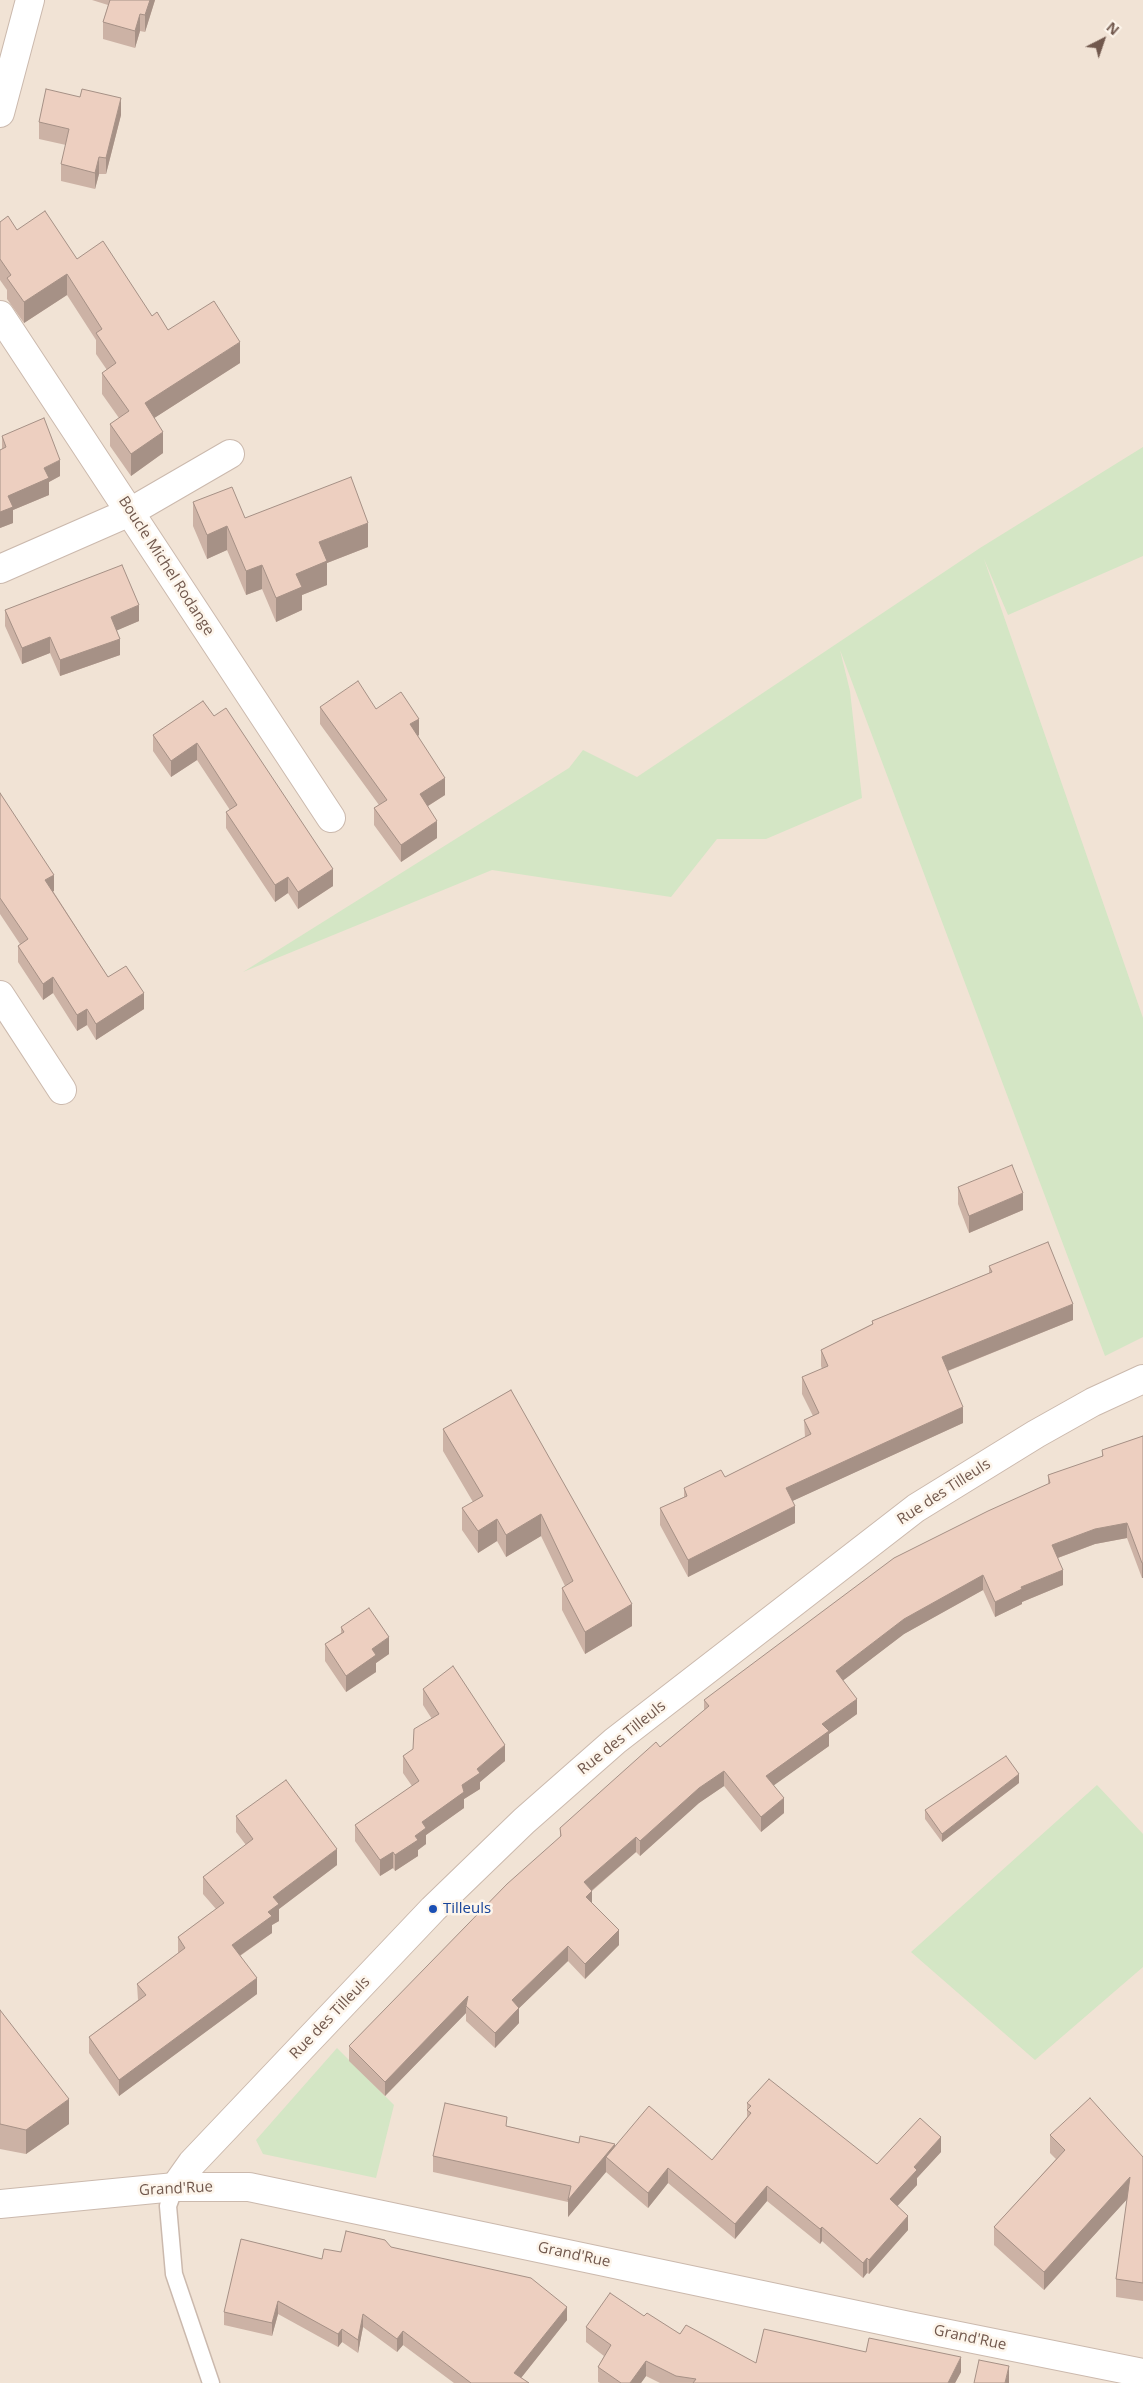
<!DOCTYPE html>
<style>
body{margin:0}
#map{position:relative;width:1143px;height:2383px;overflow:hidden;background:#faf1e6;font-family:"Open Sans",sans-serif}
canvas{display:block}
.north{position:absolute;left:1078px;top:15px;width:50px;height:50px;-webkit-text-stroke:4px #fdf5eb;paint-order:stroke;rotate:41deg;font-size:14px;font-weight:700;line-height:20px;text-align:center;color:#71584d}
.north::after{content:'';display:block;margin:auto;width:18px;height:22px;background:#71584d;clip-path:polygon(50% 0,100% 100%,50% 72%,0 100%)}
</style>
<div id="map">
<canvas width="1143" height="2383"></canvas>
<div class="north">N</div>
</div>
<script>
const context = document.querySelector('canvas').getContext('2d');
context.lineJoin = 'round';
function fill(path, color) { context.fillStyle = color; context.fill(path, 'evenodd'); }
const poly = rows => new Path2D(rows.map(r => 'M' + r).join(''));
function stroke(path, color, width, dash) { context.strokeStyle = color; context.lineWidth = width; context.lineCap = dash ? 'butt' : 'round'; context.setLineDash(dash || []); context.stroke(path); }
function write(font, color, halo, rows, align = 'center') {
  context.font = font + ' "Open Sans",sans-serif'; context.lineWidth = 5; context.setLineDash([]); context.textBaseline = 'middle'; context.strokeStyle = halo; context.fillStyle = color; for (const [text, x, y, turn = 0] of rows) {
    context.save(); context.translate(x, y); context.rotate((+turn || 0) * Math.PI / 180); context.textAlign = isNaN(turn) ? turn : align; if (halo) context.strokeText(text, 0, 0); context.fillText(text, 0, 0); context.restore();
  }
}
const residential = poly([
 [0,0,1143,0,1143,2383,0,2383]
]);
const green = poly([
 [1143,447,1143,556,1008,615,984,559,1143,1018,1143,1337,1105,1356,840,650,850,691,862,798,766,839,717,839,671,897,492,870,243,972,569,768,583,750,637,777,980,548],
 [1097,1785,1143,1834,1143,1967,1035,2060,911,1952],
 [337,2048,394,2105,376,2178,263,2154,256,2140]
]);
const service = poly([
 [175,2187,168,2206,174,2274,211,2383]
]);
const minor = poly([
 [0,113,30,0],
 [0,315,331,818],
 [0,569,130,512,230,454],
 [0,995,62,1090],
 [175,2187,192,2163,433,1909,524,1821,615,1741,916,1508,1036,1434,1093,1402,1143,1379]
]);
const tertiary = poly([
 [0,2204,175,2187,249,2187,909,2326,1143,2373]
]);
const wall = poly([
 [92,0,155,0,145,32,140,31,135,48,103,39,103,22,108,5],
 [121,115,106,174,99,174,95,189,61,181,61,164,66,145,39,139,39,122],
 [0,222,77,259,152,316,168,330,240,363,154,418,163,453,131,476,110,446,110,424,119,418,102,394,102,373,107,370,96,354,96,340,67,295,24,323,7,299,7,290,0,280],
 [2,436,60,476,49,482,49,495,13,510,13,523,0,528,0,450,2,449],
 [193,502,245,518,368,547,327,563,327,585,302,595,302,610,276,622,262,589,246,595,227,550,207,559,193,526],
 [5,610,139,621,117,630,120,655,60,676,50,653,22,664,5,626],
 [203,701,333,886,298,909,288,893,275,902,226,828,226,812,230,810,197,760,171,777,153,751,153,735],
 [320,707,376,709,419,735,418,736,445,795,428,806,437,838,401,862,374,825,374,808,379,805,320,724],
 [0,793,54,891,53,891,108,977,144,1009,96,1040,87,1025,77,1031,53,993,43,1000,18,962,18,946,20,944,0,914],
 [958,1187,1023,1210,969,1233,958,1204],
 [989,1266,1073,1320,948,1371,963,1423,792,1501,795,1523,688,1577,660,1525,660,1508,684,1497,684,1488,725,1477,805,1437,804,1420,813,1416,802,1394,802,1377,822,1369,821,1366,821,1350,872,1324,872,1321,989,1273],
 [511,1390,632,1626,585,1654,562,1610,562,1588,565,1586,541,1536,506,1557,497,1541,478,1553,462,1530,462,1508,473,1502,443,1451,443,1429],
 [1143,1436,1143,1578,1142,1578,1127,1538,1095,1544,1058,1558,1063,1585,1022,1602,1022,1604,995,1617,983,1590,904,1634,843,1680,857,1714,829,1734,829,1746,773,1785,784,1813,761,1832,724,1786,699,1803,640,1856,636,1852,592,1891,592,1903,619,1945,585,1979,568,1961,519,2008,519,2023,495,2048,466,2021,466,2013,385,2096,349,2061,349,2046,560,1837,560,1828,704,1711,704,1700,1048,1484,1048,1475,1102,1457,1102,1450],
 [341,1627,389,1654,376,1663,376,1672,346,1692,325,1661,325,1644,341,1633],
 [423,1689,505,1761,480,1782,480,1789,464,1799,464,1808,426,1835,426,1844,418,1850,418,1856,395,1871,393,1868,380,1876,355,1841,355,1825,412,1786,403,1773,403,1756,413,1749,432,1719,423,1705],
 [1019,1783,942,1842,925,1819,925,1810],
 [236,1816,337,1865,279,1909,279,1921,272,1925,272,1933,240,1956,257,1994,119,2096,89,2053,89,2037,138,2000,137,1984,178,1953,178,1937,216,1909,203,1894,203,1877,246,1845,236,1832],
 [0,2010,69,2124,26,2154,0,2149],
 [747,2103,877,2164,941,2152,917,2178,917,2185,897,2206,908,2230,869,2274,867,2273,863,2278,822,2241,820,2244,767,2201,735,2239,668,2183,648,2208,606,2172,568,2217,568,2202,433,2172,433,2156,507,2126,579,2143,615,2146,712,2160,747,2117],
 [1050,2135,1143,2157,1143,2301,1116,2297,1116,2279,1127,2199,1044,2290,994,2245,994,2227,1056,2159,1050,2153],
 [391,2247,567,2320,521,2378,529,2383,454,2383,403,2345,397,2352,363,2327,358,2353,342,2342,338,2347,278,2314,272,2336,224,2325,224,2312,322,2259,341,2252],
 [644,2316,680,2334,756,2363,866,2352,961,2372,955,2383,660,2383,646,2376,641,2383,600,2383,598,2382,598,2367,604,2356,586,2342,586,2327]
]);
const shadedWall = poly([
 [150,0,155,0,145,32,145,15],
 [140,14,140,31,135,48,135,31],
 [121,98,121,115,106,174,106,158],
 [99,157,99,174,95,189,95,173],
 [67,274,67,295,24,323,24,302],
 [240,342,240,363,145,424,145,403],
 [163,432,163,453,131,476,131,454],
 [60,460,60,476,49,482,49,495,13,510,13,523,0,528,0,512,8,496,44,468],
 [368,523,368,547,327,563,327,585,302,595,302,610,276,622,276,598,296,574,319,542],
 [227,526,227,550,207,559,207,535],
 [262,565,262,589,246,595,246,571],
 [139,605,139,621,111,633,111,617],
 [50,637,50,653,22,664,22,648],
 [120,639,120,655,60,676,60,660],
 [419,719,419,735,410,741,410,724],
 [197,743,197,760,171,777,171,761],
 [445,778,445,795,420,811,420,794],
 [437,821,437,838,401,862,401,845],
 [333,869,333,886,298,909,298,892],
 [54,875,54,891,45,896,45,880],
 [288,877,288,893,275,902,275,885],
 [53,977,53,993,43,1000,43,984],
 [144,993,144,1009,96,1040,96,1024],
 [87,1009,87,1025,77,1031,77,1015],
 [1023,1193,1023,1210,969,1233,969,1216],
 [1073,1304,1073,1320,942,1373,942,1357],
 [963,1407,963,1423,786,1504,786,1488],
 [795,1506,795,1523,688,1577,688,1560],
 [541,1514,541,1536,506,1557,506,1535],
 [497,1519,497,1541,478,1553,478,1531],
 [1127,1523,1127,1538,1095,1544,1052,1560,1052,1545,1095,1529],
 [1142,1563,1143,1563,1143,1578,1142,1578],
 [1063,1570,1063,1585,1022,1602,1022,1604,995,1617,995,1602,1021,1587],
 [983,1575,983,1590,904,1634,836,1686,836,1671,904,1619],
 [632,1604,632,1626,585,1654,585,1632],
 [389,1637,389,1654,376,1663,376,1672,346,1692,346,1676,372,1649],
 [857,1699,857,1714,829,1734,829,1746,766,1791,766,1776,822,1724],
 [505,1745,505,1761,480,1782,480,1789,464,1799,464,1808,426,1835,426,1844,418,1850,418,1856,395,1871,395,1855,415,1836,422,1822,462,1785,477,1769],
 [724,1771,724,1786,699,1803,640,1856,640,1841,699,1788],
 [1019,1774,1019,1783,942,1842,942,1834],
 [784,1798,784,1813,761,1832,761,1817],
 [636,1837,636,1852,584,1897,584,1882],
 [337,1849,337,1865,279,1909,279,1921,272,1925,272,1933,232,1961,232,1945,268,1912,273,1897],
 [393,1852,393,1868,380,1876,380,1860],
 [592,1891,592,1906,586,1897],
 [619,1930,619,1945,585,1979,585,1964],
 [568,1946,568,1961,512,2015,512,2000],
 [257,1978,257,1994,119,2096,119,2080],
 [468,1996,466,2006,466,2013,385,2096,385,2082],
 [519,2008,519,2023,495,2048,495,2033],
 [69,2099,69,2124,26,2154,26,2130],
 [941,2137,941,2152,917,2178,917,2185,890,2214,890,2199,914,2167],
 [615,2144,615,2161,606,2157,606,2172,568,2217,568,2200],
 [668,2168,668,2183,648,2208,648,2193],
 [1130,2177,1130,2196,1044,2290,1044,2272],
 [767,2186,767,2201,735,2239,735,2224],
 [908,2216,908,2230,869,2274,869,2260],
 [822,2227,822,2241,820,2244,820,2229],
 [867,2258,867,2273,863,2278,863,2263],
 [278,2301,278,2314,272,2336,272,2323],
 [567,2307,567,2320,517,2383,514,2373],
 [363,2314,363,2327,358,2353,358,2340],
 [342,2329,342,2342,338,2347,338,2334],
 [403,2331,403,2345,397,2352,397,2339],
 [961,2357,961,2372,955,2383,948,2383],
 [646,2361,646,2376,641,2383,630,2383],
 [1009,2366,1009,2383,1005,2383]
]);
const building = poly([
 [110,0,150,0,145,15,140,14,135,31,103,22,110,0],
 [46,89,80,97,82,89,121,98,106,158,99,157,95,173,61,164,69,129,39,122,46,89],
 [45,211,77,259,103,241,152,316,157,312,168,330,214,301,240,342,145,403,163,432,131,454,110,424,129,411,102,373,116,363,96,333,102,329,67,274,24,302,7,278,11,275,0,259,0,222,8,216,17,230,45,211],
 [44,418,60,460,44,468,49,478,8,496,13,507,0,512,0,450,6,447,2,436,44,418],
 [351,477,368,523,319,542,327,561,296,574,302,587,276,598,262,565,246,571,227,526,207,535,193,502,232,487,245,518,351,477],
 [122,565,139,605,111,617,120,639,60,660,50,637,22,648,5,610,122,565],
 [358,681,376,709,401,692,419,719,410,724,445,778,420,794,437,821,401,845,374,808,387,800,320,707,358,681],
 [203,701,214,716,226,708,333,869,298,892,288,877,275,885,226,812,237,805,197,743,171,761,153,735,203,701],
 [0,793,54,875,45,880,108,977,126,966,144,993,96,1024,87,1009,77,1015,53,977,43,984,18,946,28,939,0,898,0,793],
 [1012,1165,1023,1193,969,1216,958,1187,1012,1165],
 [1048,1242,1073,1304,942,1357,963,1407,786,1488,795,1506,688,1560,660,1508,687,1496,684,1488,721,1470,725,1477,811,1434,804,1420,819,1413,802,1377,828,1366,821,1350,873,1324,872,1321,992,1272,989,1266,1048,1242],
 [511,1390,632,1604,585,1632,562,1588,573,1581,541,1514,506,1535,497,1519,478,1531,462,1508,483,1496,443,1429,511,1390],
 [1143,1436,1143,1563,1142,1563,1127,1523,1095,1529,1052,1545,1063,1570,1021,1587,1022,1589,995,1602,983,1575,904,1619,836,1671,857,1699,822,1724,829,1731,766,1776,784,1798,761,1817,724,1771,699,1788,640,1841,636,1837,584,1882,592,1891,586,1897,619,1930,585,1964,568,1946,512,2000,519,2008,495,2033,466,2006,468,1996,385,2082,349,2046,507,1884,561,1836,560,1828,656,1742,660,1747,709,1706,704,1700,894,1558,988,1511,1050,1483,1048,1475,1103,1456,1102,1450,1143,1436],
 [369,1608,389,1637,372,1649,376,1655,346,1676,325,1644,344,1632,341,1627,369,1608],
 [453,1666,505,1745,477,1769,480,1773,462,1785,464,1792,422,1822,426,1828,415,1836,418,1840,395,1855,393,1852,380,1860,355,1825,419,1781,403,1756,413,1749,414,1729,439,1714,423,1689,453,1666],
 [1006,1756,1019,1774,942,1834,925,1810,1006,1756],
 [286,1780,337,1849,273,1897,279,1904,268,1912,272,1916,232,1945,257,1978,119,2080,89,2037,146,1995,137,1984,185,1948,178,1937,224,1903,203,1877,253,1839,236,1816,286,1780],
 [0,2010,69,2099,26,2130,0,2124,0,2010],
 [769,2079,877,2164,920,2118,941,2137,914,2167,917,2170,890,2199,908,2216,869,2260,867,2258,863,2263,822,2227,820,2229,767,2186,735,2224,668,2168,648,2193,606,2157,649,2106,712,2160,751,2113,747,2110,751,2106,747,2103,769,2079],
 [1090,2098,1143,2157,1143,2283,1116,2279,1130,2177,1044,2272,994,2227,1065,2150,1050,2135,1090,2098],
 [445,2103,507,2117,506,2126,579,2143,580,2136,615,2144,568,2200,571,2186,433,2156,445,2103],
 [346,2231,385,2240,391,2247,531,2278,567,2307,514,2373,529,2383,471,2383,403,2331,397,2339,363,2314,358,2340,342,2329,338,2334,278,2301,272,2323,224,2312,241,2239,322,2259,324,2249,341,2252,346,2231],
 [610,2293,644,2316,647,2313,680,2334,686,2325,756,2363,764,2329,866,2352,869,2338,961,2357,948,2383,693,2383,696,2379,676,2376,646,2361,630,2383,621,2383,598,2367,611,2345,586,2327,610,2293],
 [979,2360,1009,2366,1005,2383,974,2383,979,2360]
]);
const markers = [
 [433,1909,5,"#1a4fb4"]
];
const streetNames = [
 ["Boucle Michel Rodange",166,566,57],
 ["Rue des Tilleuls",944,1492,-33],
 ["Rue des Tilleuls",622,1738,-39],
 ["Rue des Tilleuls",330,2018,-46],
 ["Grand'Rue",176,2189,-3],
 ["Grand'Rue",574,2255,12],
 ["Grand'Rue",970,2338,12]
];
const transitNames = [
 ["Tilleuls",443,1909]
];
fill(residential, '#f1e3d5');
fill(green, '#d4e6c5');
stroke(service, '#cbb9ad', 19);
stroke(minor, '#cbb9ad', 30);
stroke(tertiary, '#cbb9ad', 30);
stroke(service, '#fff', 16);
stroke(minor, '#fff', 28);
stroke(tertiary, '#fff', 28);
fill(wall, '#ccb2a5');
fill(shadedWall, '#a69186');
fill(building, '#edcfc0');
stroke(building, '#a69186', 1);
for (const [x, y, r, color] of markers) { const dot = new Path2D(); dot.arc(x, y, r, 0, 2 * Math.PI); context.fillStyle = color; context.fill(dot); stroke(dot, '#fdf5eb', 2); }
write('15px', '#71584d', '#fdf5eb', streetNames);
write('15px', '#164399', '#fdf5eb', transitNames, 'left');
</script>
